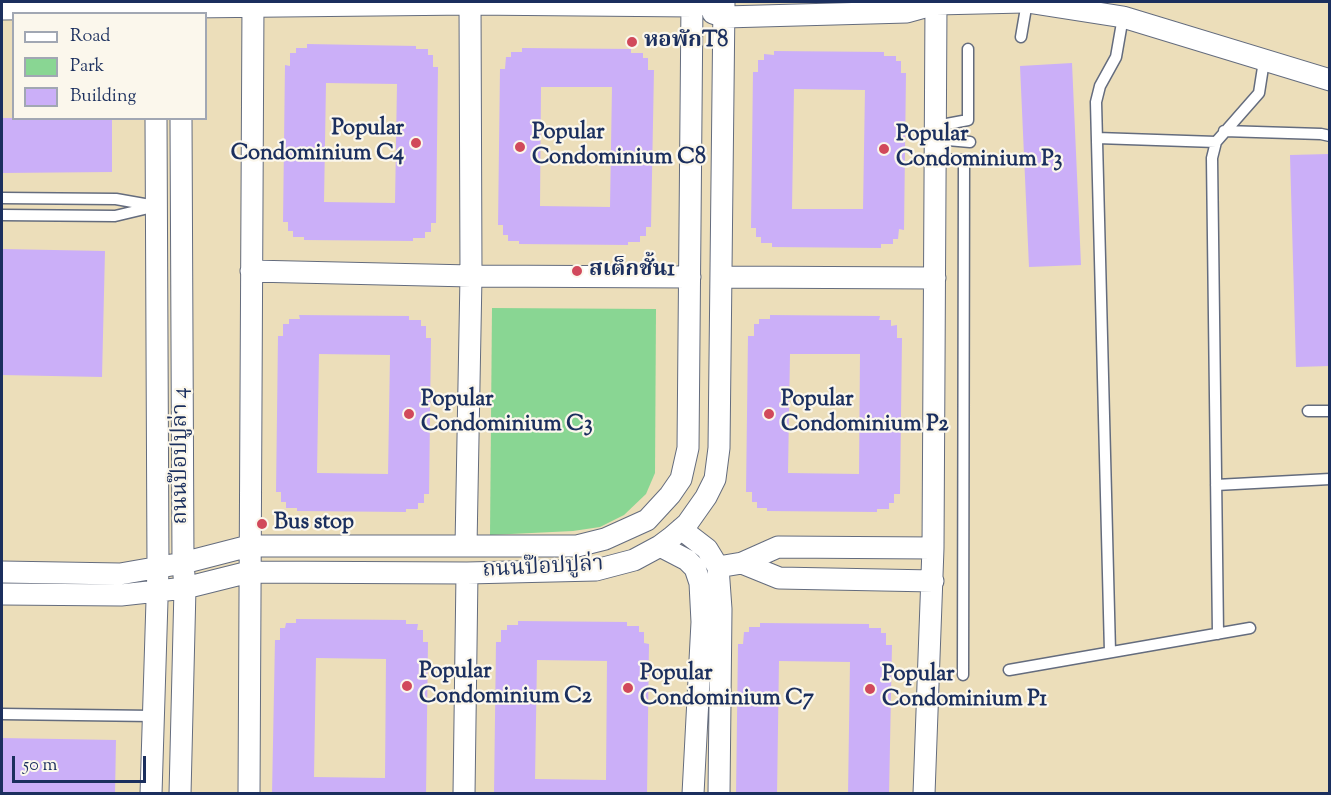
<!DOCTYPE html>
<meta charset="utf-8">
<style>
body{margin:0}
#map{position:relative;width:1331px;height:795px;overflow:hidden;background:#ecdeba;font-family:"Sorts Mill Goudy",serif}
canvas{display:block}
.frame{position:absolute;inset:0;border:3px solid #1b2f5e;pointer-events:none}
.legend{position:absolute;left:12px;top:12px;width:195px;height:108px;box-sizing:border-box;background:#fbf7ec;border:2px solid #a1a7b3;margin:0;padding:8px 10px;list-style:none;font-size:18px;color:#1b2f5e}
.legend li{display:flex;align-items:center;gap:12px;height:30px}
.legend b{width:30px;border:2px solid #a1a7b3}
.scale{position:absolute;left:12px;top:756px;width:134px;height:27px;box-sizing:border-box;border:3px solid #1b2f5e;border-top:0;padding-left:8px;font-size:18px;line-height:21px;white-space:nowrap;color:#1b2f5e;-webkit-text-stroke:4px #fbf7ec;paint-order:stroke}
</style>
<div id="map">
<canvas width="1331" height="795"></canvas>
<div class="frame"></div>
<ul class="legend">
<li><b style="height:8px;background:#fff"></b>Road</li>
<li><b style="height:16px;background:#89d693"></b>Park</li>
<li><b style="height:16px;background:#cbaff8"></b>Building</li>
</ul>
<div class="scale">50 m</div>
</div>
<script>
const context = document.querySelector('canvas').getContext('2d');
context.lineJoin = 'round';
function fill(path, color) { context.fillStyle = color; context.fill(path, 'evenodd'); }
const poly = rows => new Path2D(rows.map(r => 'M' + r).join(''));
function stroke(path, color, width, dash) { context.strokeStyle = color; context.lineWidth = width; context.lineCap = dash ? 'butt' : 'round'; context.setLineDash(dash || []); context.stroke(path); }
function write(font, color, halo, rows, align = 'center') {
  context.font = font + ' "Sorts Mill Goudy","Noto Serif Thai",serif'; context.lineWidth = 4.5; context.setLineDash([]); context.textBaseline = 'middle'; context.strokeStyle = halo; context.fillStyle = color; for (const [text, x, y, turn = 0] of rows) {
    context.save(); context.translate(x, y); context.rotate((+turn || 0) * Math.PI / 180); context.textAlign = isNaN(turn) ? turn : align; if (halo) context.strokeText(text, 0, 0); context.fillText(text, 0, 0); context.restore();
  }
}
const green = poly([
 [492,308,656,309,655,473,646,494,624,515,600,527,573,531,490,535]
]);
const building = poly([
 [307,44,416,46,416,49,428,49,428,55,433,55,433,67,438,67,436,223,431,223,431,232,425,232,425,238,413,238,413,241,304,240,304,237,293,237,293,231,288,231,288,222,283,222,285,65,290,66,290,53,296,53,296,48,307,48],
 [326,83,397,84,395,203,324,202],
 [522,48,631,49,631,53,643,53,643,58,648,58,648,70,654,70,651,227,646,227,646,236,640,236,640,242,628,242,628,245,519,244,519,241,508,241,508,235,503,235,503,225,498,225,500,69,505,69,506,57,511,57,511,52,522,52],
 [541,87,612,87,610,207,540,206],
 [774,51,884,52,884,56,896,56,896,61,901,61,901,73,906,73,904,230,899,229,898,239,893,239,893,244,881,244,881,248,772,247,772,243,761,243,761,237,756,237,756,228,751,228,753,72,758,72,758,60,764,60,764,54,774,55],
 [794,89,865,90,863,209,792,209],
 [1072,63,1081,265,1029,267,1020,66],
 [2,118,112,118,112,172,2,173],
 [1329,154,1329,366,1296,367,1290,155],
 [2,249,105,251,102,377,2,375],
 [299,315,409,316,409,320,421,320,421,326,426,326,426,338,431,338,429,494,424,494,424,503,418,503,418,509,406,509,406,512,297,511,297,508,286,508,286,502,281,502,281,492,276,492,278,336,283,336,283,324,289,324,289,319,300,319],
 [319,354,390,355,388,474,317,473],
 [770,315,880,316,879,320,891,320,891,326,897,325,897,338,902,338,900,494,894,494,894,503,889,503,889,509,877,509,877,512,767,511,767,508,757,508,757,502,752,502,752,492,746,492,748,336,754,336,754,324,759,324,759,319,770,319],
 [790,354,860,354,859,474,788,473],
 [296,619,406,620,406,624,418,624,417,630,423,630,423,642,428,642,426,794,272,794,275,640,280,640,280,628,285,628,286,623,296,623],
 [316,658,386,659,385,778,314,777],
 [518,621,627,622,627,626,639,626,639,632,644,632,644,643,649,644,647,794,494,794,496,642,501,642,501,630,507,630,507,625,518,625],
 [537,660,607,661,606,780,535,779],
 [760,623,869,624,869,628,881,628,881,633,886,633,886,645,892,645,889,794,848,794,850,662,779,661,777,794,736,794,738,644,743,644,744,632,749,632,749,627,760,627],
 [2,738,116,740,115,794,2,794]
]);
const lane = poly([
 [1021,37,1027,2],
 [936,126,968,120,968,49],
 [1224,131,1321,134,1330,136],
 [1097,138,1216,142],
 [936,139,970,142],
 [936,159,964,160,963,675],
 [2,198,116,199,150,205],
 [2,215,115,216,157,206],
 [1308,411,1330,411],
 [1216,485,1330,479],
 [1218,634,1212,158,1216,142,1259,93,1264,61],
 [1110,652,1096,102,1100,86,1116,57,1123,17],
 [1009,670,1250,628],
 [2,714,153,716]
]);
const street = poly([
 [1027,2,1123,17,1330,80],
 [2,9,470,4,693,6,715,2],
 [713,13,725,17,907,12,936,4,1024,2],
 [251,271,471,276,690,277],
 [722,277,935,278],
 [681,529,707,549,718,567,721,609,719,794],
 [466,546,471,276,470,2],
 [660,546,687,560,695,568,700,583,702,622,693,794],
 [742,563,779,578,933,581],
 [718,567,742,563,778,547,933,548],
 [2,572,120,574,183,563,249,546,577,546,605,539,647,520,670,495,681,479,688,448,692,2],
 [2,594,121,595,185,588,249,572,467,573,596,570,634,560,660,546,672,537,687,524,706,497,715,479,719,448,724,2],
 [151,794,158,568,156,118],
 [180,794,185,588,183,563,181,118],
 [249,794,253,2],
 [464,794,467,573],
 [924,794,933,548,936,4]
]);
const markers = [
 [632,42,6,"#d1495b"],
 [416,143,6,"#d1495b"],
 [520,147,6,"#d1495b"],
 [884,149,6,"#d1495b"],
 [577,271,6,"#d1495b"],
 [409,414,6,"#d1495b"],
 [769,414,6,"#d1495b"],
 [262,524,6,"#d1495b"],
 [407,686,6,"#d1495b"],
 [628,688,6,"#d1495b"],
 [870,689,6,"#d1495b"]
];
const poiNames = [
 ["หอพักT8",644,42],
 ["Popular",404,130,"right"],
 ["Condominium C4",404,155,"right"],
 ["Popular",532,134],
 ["Condominium C8",532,159],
 ["Popular",896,136],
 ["Condominium P3",896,161],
 ["สเต็กชั้น1",589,271],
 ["Popular",421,401],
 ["Condominium C3",421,426],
 ["Popular",781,401],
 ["Condominium P2",781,426],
 ["Bus stop",274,524],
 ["Popular",419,673],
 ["Condominium C2",419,698],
 ["Popular",640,675],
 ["Condominium C7",640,700],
 ["Popular",882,676],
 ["Condominium P1",882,701]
];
const streetNames = [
 ["ถนนป๊อปปูล่า 4",182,456,-90],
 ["ถนนป๊อปปูล่า",543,569,-3]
];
fill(green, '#89d693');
fill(building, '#cbaff8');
stroke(lane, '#646c7e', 13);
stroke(street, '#646c7e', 23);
stroke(lane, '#fff', 10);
stroke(street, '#fff', 21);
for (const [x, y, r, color] of markers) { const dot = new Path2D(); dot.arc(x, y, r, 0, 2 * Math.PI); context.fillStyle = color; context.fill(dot); stroke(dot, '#fbf7ec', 2); }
write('bold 22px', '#1b2f5e', '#fbf7ec', poiNames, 'left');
write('22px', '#1b2f5e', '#fbf7ec', streetNames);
</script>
